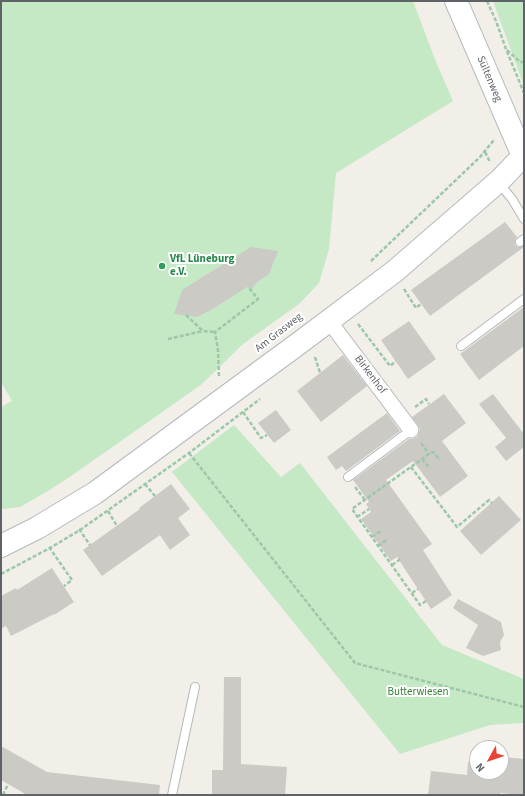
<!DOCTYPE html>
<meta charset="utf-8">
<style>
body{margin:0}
#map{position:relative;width:525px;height:796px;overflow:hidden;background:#f1efe8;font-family:"Source Sans 3",sans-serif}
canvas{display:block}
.frame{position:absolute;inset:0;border:2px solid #5f6368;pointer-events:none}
.north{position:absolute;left:469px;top:740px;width:40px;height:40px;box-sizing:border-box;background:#fff;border:1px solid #bfc1c3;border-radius:50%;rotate:230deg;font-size:11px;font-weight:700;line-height:16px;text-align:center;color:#5f6368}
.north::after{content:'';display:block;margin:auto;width:14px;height:18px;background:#ea4335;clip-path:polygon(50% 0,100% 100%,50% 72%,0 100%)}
</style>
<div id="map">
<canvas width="525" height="796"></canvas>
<div class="frame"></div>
<div class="north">N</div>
</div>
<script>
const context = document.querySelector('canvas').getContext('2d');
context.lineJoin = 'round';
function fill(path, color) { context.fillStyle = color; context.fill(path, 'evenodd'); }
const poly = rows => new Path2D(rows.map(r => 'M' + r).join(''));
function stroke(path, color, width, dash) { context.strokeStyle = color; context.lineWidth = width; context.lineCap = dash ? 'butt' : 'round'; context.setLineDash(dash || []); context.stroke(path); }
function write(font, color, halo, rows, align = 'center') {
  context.font = font + ' "Source Sans 3",sans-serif'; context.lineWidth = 4; context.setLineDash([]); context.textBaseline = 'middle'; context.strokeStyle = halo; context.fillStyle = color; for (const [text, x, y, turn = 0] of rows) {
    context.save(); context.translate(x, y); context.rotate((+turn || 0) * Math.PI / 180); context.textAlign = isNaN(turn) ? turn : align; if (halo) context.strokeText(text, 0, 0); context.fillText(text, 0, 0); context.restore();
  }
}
const green = poly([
 [1,1,413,1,434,57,453,101,336,173,329,249,319,283,299,304,243,344,202,384,74,474,48,491,20,507,3,509,1,506,1,407,12,401,1,382],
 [493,1,524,1,524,86],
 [234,425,281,477,300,463,442,645,524,679,524,723,490,725,400,754,172,472]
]);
const building = poly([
 [505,222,517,237,515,240,515,245,518,247,524,246,524,247,430,316,411,290],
 [251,247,278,251,269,274,256,283,252,289,247,287,211,310,197,317,174,314,182,290],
 [524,307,524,346,479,380,460,354],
 [409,321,436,359,408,379,381,340],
 [343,355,367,386,321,422,297,391],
 [444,394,466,423,442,441,468,476,440,497,413,461,386,480,432,544,423,550,452,595,431,609,397,557,391,561,361,519,371,512,366,504,369,502,353,480,409,439,412,439,417,437,419,433,420,429,418,425,412,417],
 [493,394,524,434,524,447,506,461,495,447,506,438,479,404],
 [276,410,291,430,274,443,258,423],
 [387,413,400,431,346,471,342,466,336,470,327,457],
 [171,484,190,509,178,518,190,535,170,550,160,535,102,576,83,550,140,509,139,508],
 [499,496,521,520,481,555,460,531],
 [52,568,74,602,54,615,54,614,11,636,6,626,1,629,1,596,16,588,17,590],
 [458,599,501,622,504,635,500,642,501,650,483,656,466,648,478,625,453,608],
 [224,677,241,677,241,764,287,767,285,795,212,795,212,770,223,770],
 [1,746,47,772,160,785,159,795,27,795,1,780],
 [505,757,524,759,524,795,500,793,500,795,428,795,431,771,467,775,468,762,477,763,477,772,501,772,501,766,504,766]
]);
const path = poly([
 [487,1,496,21,506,49,524,93],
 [507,50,520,62,524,62],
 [485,152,490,162],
 [371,261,480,157,494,140],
 [404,289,416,308,421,304],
 [186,315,203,331,215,332],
 [358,324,390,366,396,361],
 [168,339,203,331],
 [315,357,320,373],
 [219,376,218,350,215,332,258,299,249,288],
 [415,407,426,399,429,404],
 [243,412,261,438,267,435],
 [421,443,429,454],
 [189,453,355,663,524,707],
 [422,459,430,468],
 [411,467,457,527,489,500,492,503],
 [145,484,155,496],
 [355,487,365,500],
 [108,511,117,526],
 [357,517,369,509],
 [79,529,90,545],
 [372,537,382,530],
 [378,546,388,539],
 [49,547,72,580,64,586],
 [392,565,402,558],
 [1,574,50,548,80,530,189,453,260,399],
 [412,593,418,589],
 [426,601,420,605,352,509,429,454,433,452,440,460],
 [3,795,8,784],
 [512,795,512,794]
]);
const service = poly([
 [498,182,512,199,524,219],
 [520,242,524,239],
 [461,346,524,299],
 [348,477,411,430],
 [172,795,195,687]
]);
const minor = poly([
 [329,321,411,430]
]);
const secondary = poly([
 [1,546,37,528,95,493,302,341,395,271,500,180,523,156,456,1]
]);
const markers = [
 [162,266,4,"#2e9e5b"]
];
const streetNames = [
 ["Sültenweg",489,79,67],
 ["Am Grasweg",279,333,-38],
 ["Birkenhof",370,375,53]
];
const leisureNames = [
 ["VfL Lüneburg",170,260],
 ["e.V.",170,273]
];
const parkNames = [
 ["Butterwiesen",418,693]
];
fill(green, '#c5e8c5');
fill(building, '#cccac5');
stroke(service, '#b5b8bc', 10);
stroke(minor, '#b5b8bc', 17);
stroke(secondary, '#b6babf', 24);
stroke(path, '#9cc7a9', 2.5, [4, 2]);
stroke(service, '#fff', 8);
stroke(minor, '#fff', 15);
stroke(secondary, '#fff', 22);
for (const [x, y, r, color] of markers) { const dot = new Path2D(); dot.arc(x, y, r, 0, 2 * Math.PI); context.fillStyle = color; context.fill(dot); stroke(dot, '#fff', 1.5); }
write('11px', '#5f6368', '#fff', streetNames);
write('bold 11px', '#27864d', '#fff', leisureNames, 'left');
write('11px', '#348238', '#fff', parkNames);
</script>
